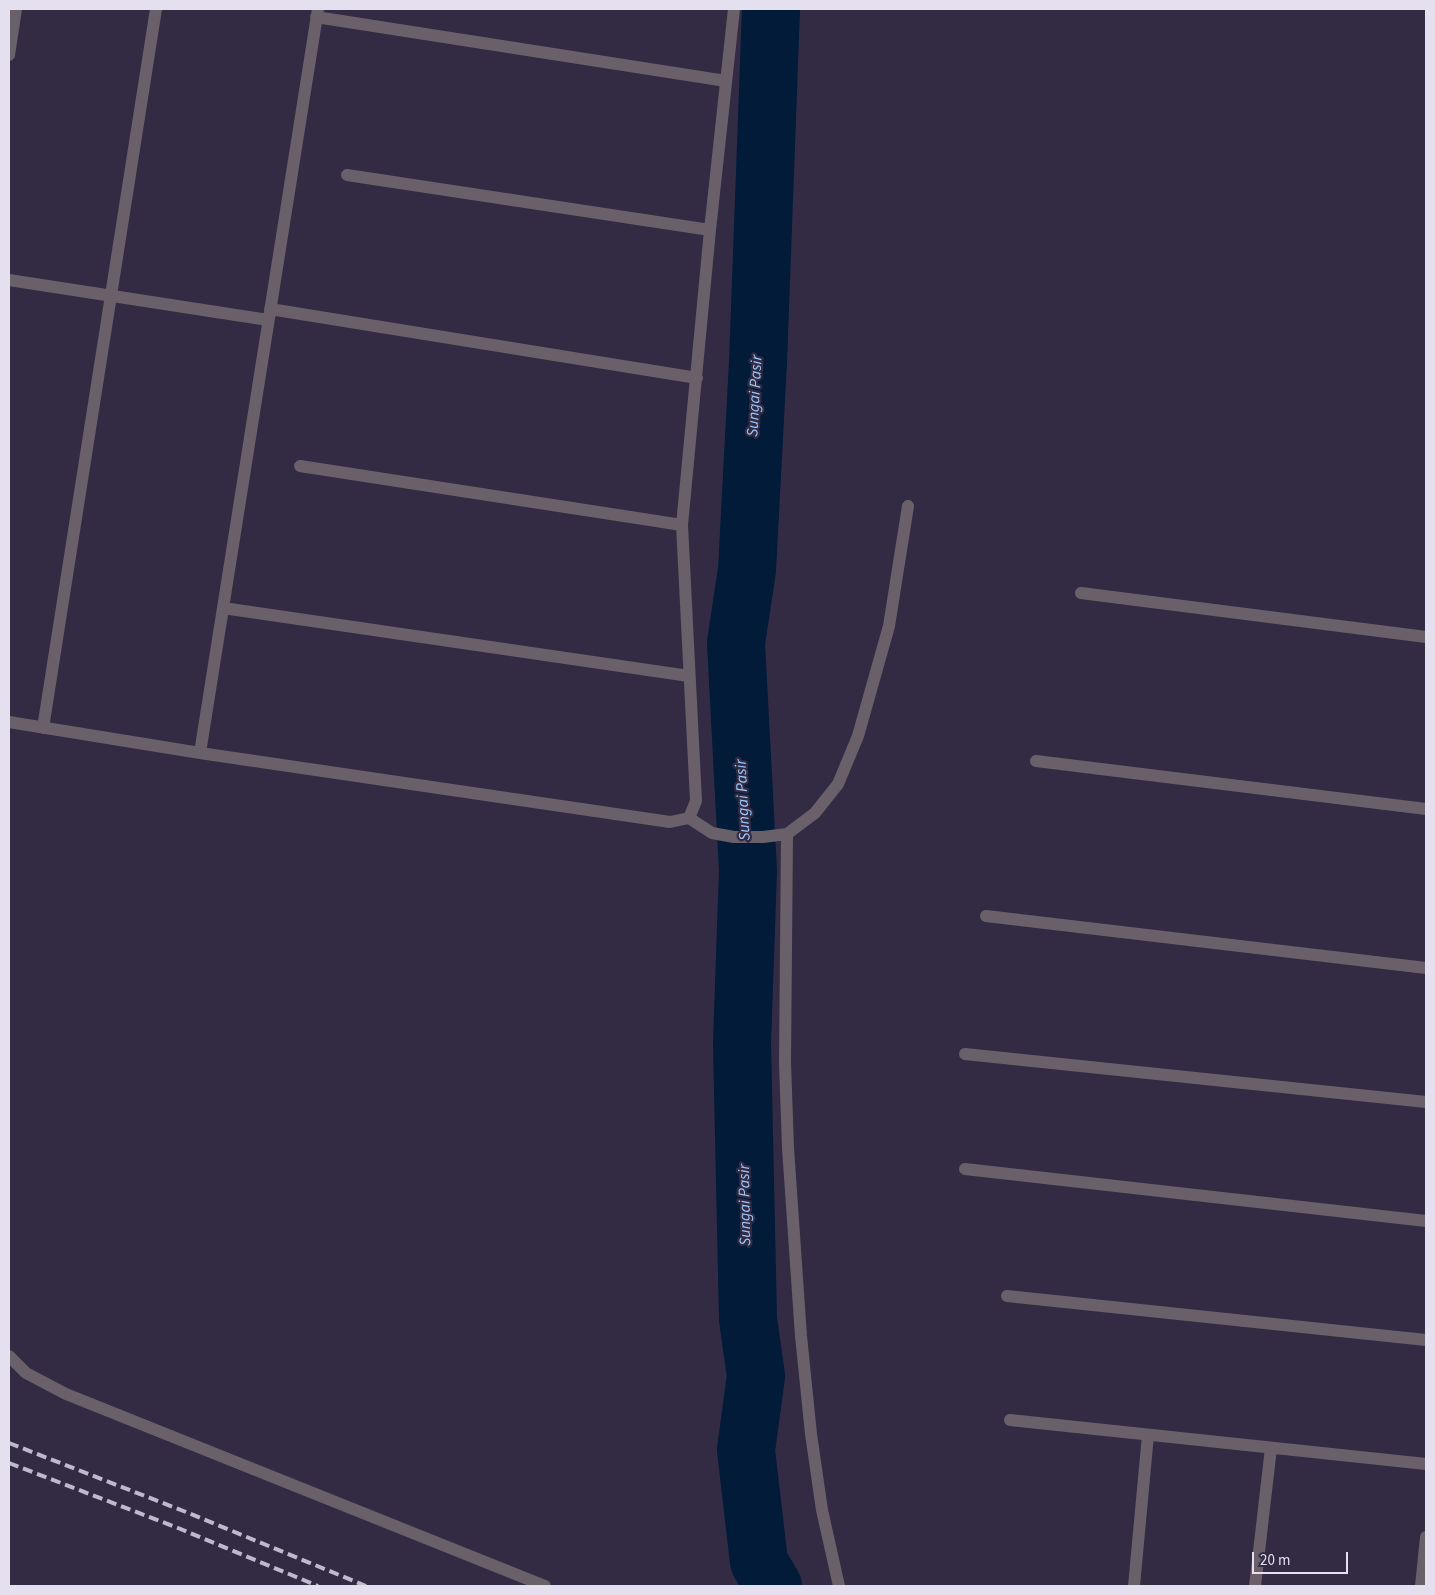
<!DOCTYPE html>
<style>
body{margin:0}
#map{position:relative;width:1435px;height:1595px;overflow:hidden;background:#332b43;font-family:"Source Sans 3",sans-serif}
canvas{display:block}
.frame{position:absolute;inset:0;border:10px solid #e5e0f0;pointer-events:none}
.scale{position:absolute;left:1252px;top:1552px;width:96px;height:22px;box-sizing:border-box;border:2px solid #e5e0f0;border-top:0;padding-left:6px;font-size:15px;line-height:18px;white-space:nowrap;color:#e5e0f0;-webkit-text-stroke:4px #332b43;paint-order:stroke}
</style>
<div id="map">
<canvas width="1435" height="1595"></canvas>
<div class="frame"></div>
<div class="scale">20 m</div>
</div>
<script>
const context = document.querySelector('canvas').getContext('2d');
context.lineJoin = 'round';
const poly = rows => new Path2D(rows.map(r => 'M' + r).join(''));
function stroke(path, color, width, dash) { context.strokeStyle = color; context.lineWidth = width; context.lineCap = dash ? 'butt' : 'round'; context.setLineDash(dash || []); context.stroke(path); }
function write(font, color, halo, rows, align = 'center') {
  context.font = font + ' "Source Sans 3",sans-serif'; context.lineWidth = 4.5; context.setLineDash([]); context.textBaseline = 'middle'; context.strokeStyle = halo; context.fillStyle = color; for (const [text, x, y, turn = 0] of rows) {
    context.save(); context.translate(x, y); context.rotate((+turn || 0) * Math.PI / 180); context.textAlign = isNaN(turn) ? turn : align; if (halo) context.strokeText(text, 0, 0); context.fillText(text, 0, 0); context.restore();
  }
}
const river = poly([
 [771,9,758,362,747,570,736,643,748,871,742,1043,748,1319,756,1376,746,1450,759,1562,773,1586]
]);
const minor = poly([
 [316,17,726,81],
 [9,55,16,9],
 [347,175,710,230],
 [9,280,268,320],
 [270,309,697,378],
 [300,466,682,525],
 [1081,593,1426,637],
 [223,608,689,676],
 [9,722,200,753,670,822,689,818,696,801,682,525,710,230,734,9],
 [43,728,156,9],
 [200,753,318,9],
 [1036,761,1426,809],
 [689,818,712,833,734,837,763,837,787,834,815,813,838,784,858,736,889,626,908,506],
 [787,834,785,1063,788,1148,801,1336,811,1434,822,1510,839,1586],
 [986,916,1426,968],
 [965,1054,1426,1102],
 [965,1169,1426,1221],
 [1007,1296,1426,1340],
 [9,1356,26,1373,66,1394,545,1586],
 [1010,1420,1426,1464],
 [1134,1586,1148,1435],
 [1255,1586,1271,1448],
 [1421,1586,1426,1537]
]);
const rail = poly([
 [9,1443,186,1512,366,1586],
 [9,1463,178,1528,318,1586]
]);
const waterNames = [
 ["Sungai Pasir",756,396,-87],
 ["Sungai Pasir",744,800,-93],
 ["Sungai Pasir",746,1205,-91]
];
stroke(river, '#011b38', 58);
stroke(minor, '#69606a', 12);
stroke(rail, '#beb9cb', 4, [10, 5]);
write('italic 16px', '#9ccaff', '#332b43', waterNames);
</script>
